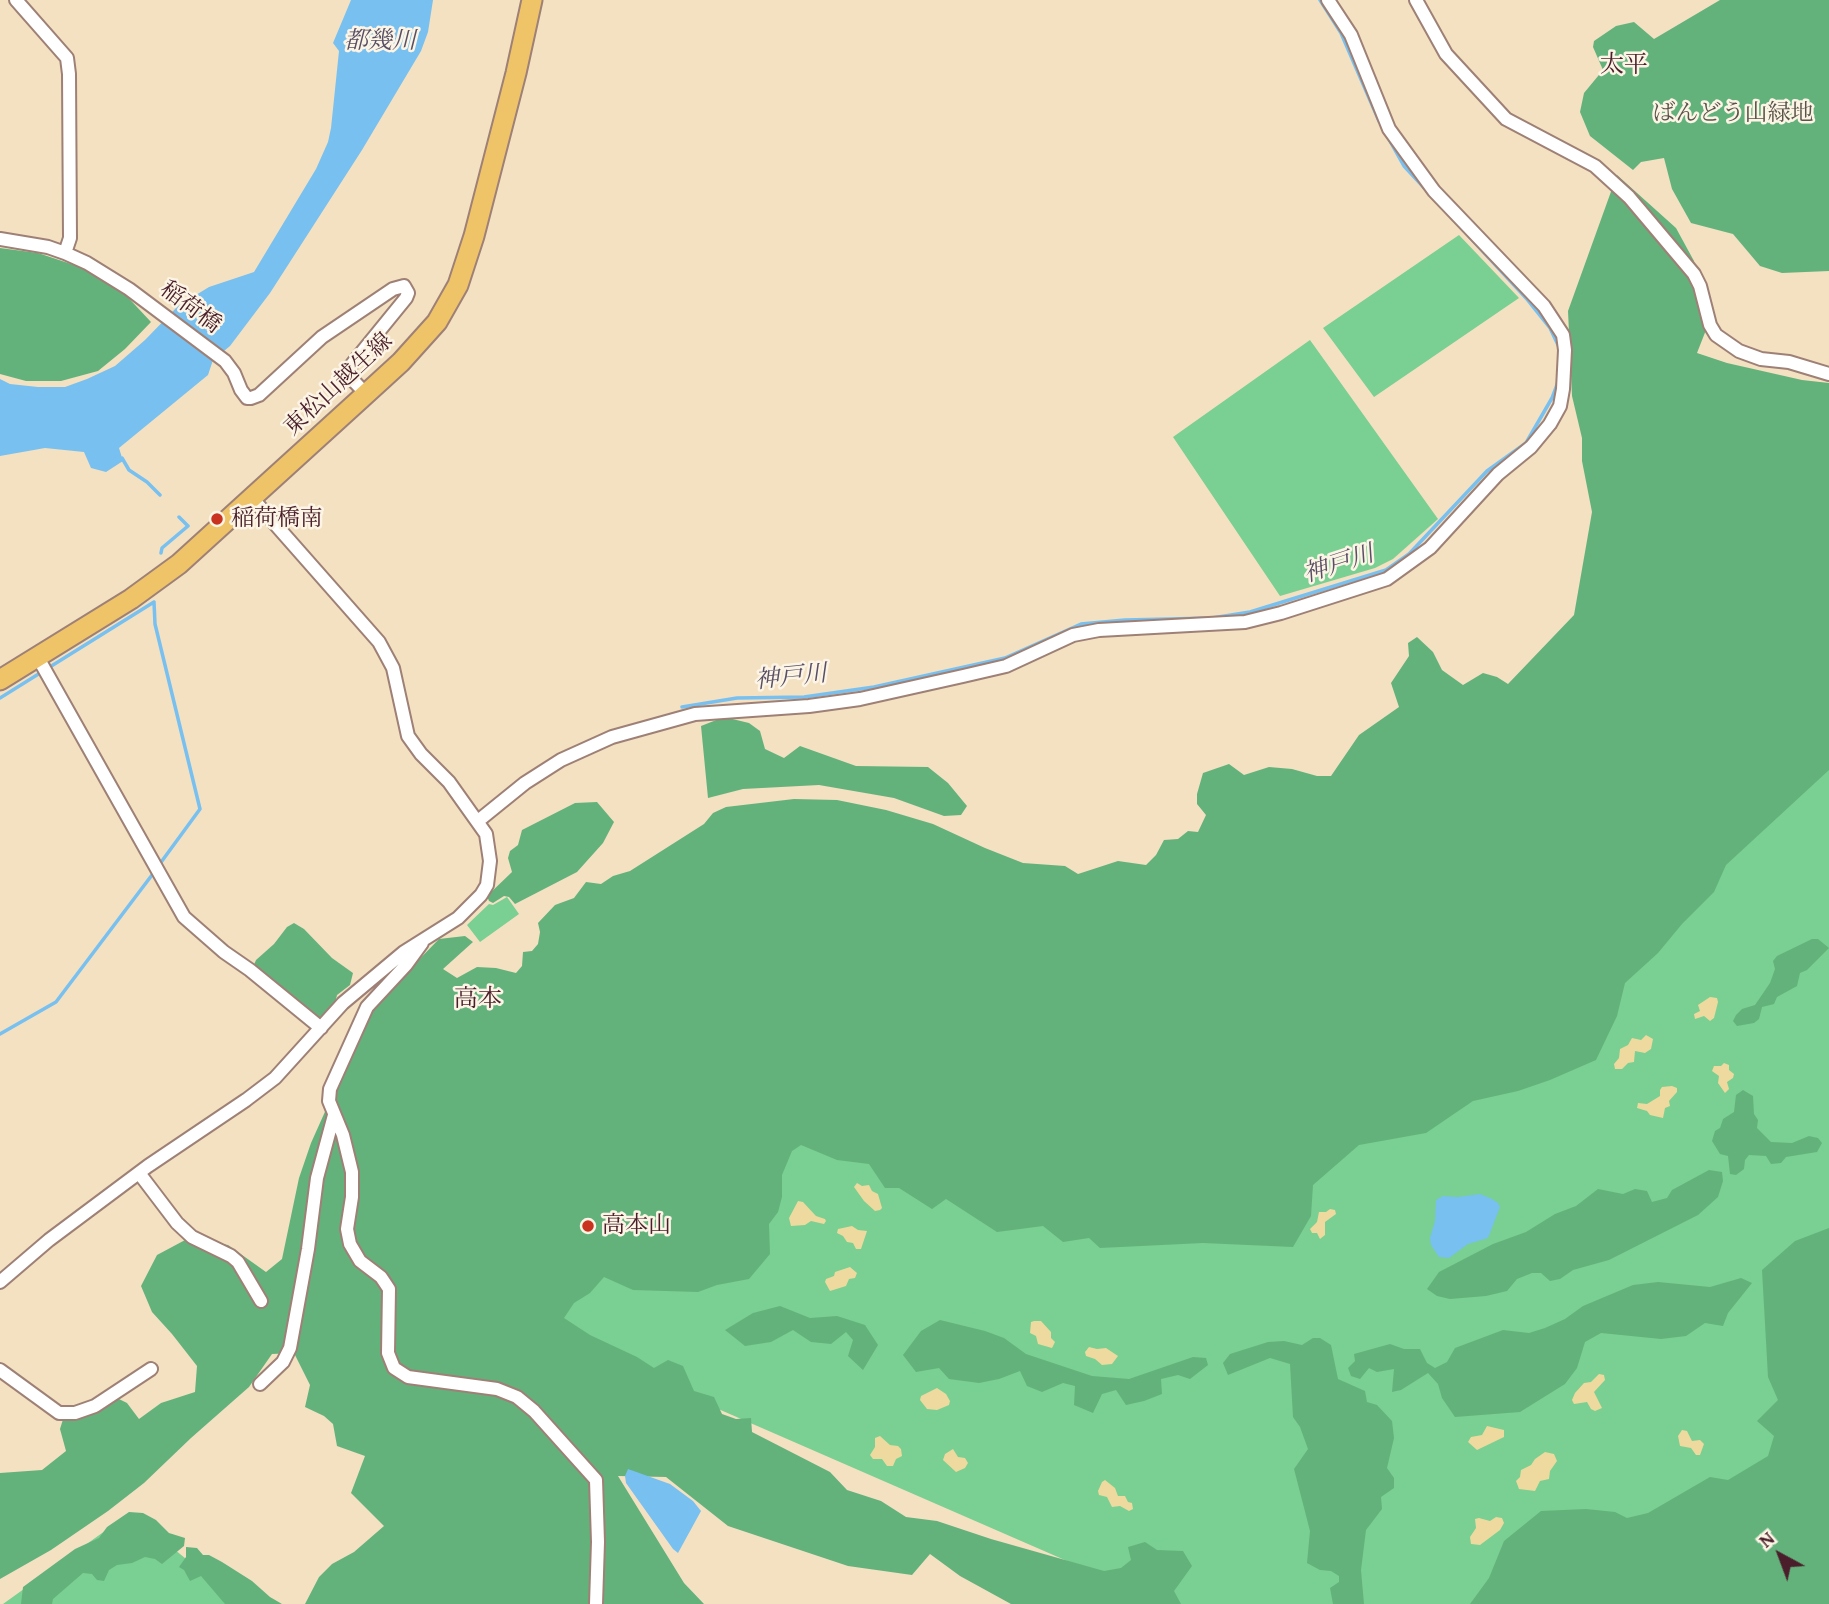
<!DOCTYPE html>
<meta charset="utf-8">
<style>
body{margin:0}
#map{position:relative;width:1829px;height:1604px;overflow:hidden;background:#f3e1c2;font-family:"Gentium Book Plus",serif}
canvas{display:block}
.north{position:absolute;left:1745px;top:1520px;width:70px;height:70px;-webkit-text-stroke:5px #fcf5e5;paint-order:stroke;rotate:319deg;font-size:19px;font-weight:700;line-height:28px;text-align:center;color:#4a1f2b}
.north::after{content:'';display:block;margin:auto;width:24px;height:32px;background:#4a1f2b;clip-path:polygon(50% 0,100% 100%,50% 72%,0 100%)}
</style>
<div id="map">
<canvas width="1829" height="1604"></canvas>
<div class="north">N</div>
</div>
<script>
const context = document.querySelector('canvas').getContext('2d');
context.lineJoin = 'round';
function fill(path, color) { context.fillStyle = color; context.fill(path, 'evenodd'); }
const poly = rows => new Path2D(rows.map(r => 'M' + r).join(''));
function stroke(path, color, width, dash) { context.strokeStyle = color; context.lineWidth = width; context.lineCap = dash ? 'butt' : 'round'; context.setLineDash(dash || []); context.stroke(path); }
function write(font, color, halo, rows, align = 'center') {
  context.font = font + ' "Gentium Book Plus","Noto Serif JP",serif'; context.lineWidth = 5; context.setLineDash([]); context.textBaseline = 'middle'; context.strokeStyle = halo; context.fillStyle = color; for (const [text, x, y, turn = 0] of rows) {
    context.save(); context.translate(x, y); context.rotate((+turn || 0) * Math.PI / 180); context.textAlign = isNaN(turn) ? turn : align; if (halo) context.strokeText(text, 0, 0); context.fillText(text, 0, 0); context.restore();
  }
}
const green = poly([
 [1459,235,1519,298,1374,397,1323,328],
 [1310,340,1438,519,1393,559,1375,568,1280,596,1173,437],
 [1829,757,1829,1463,1583,1604,1142,1604,1129,1588,560,1340,565,1269,774,1124],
 [507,897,519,914,480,942,467,925,489,904,493,905],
 [130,1513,241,1604,3,1604]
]);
const forest = poly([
 [1720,0,1829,0,1829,271,1782,273,1760,266,1733,234,1691,223,1672,189,1664,158,1641,162,1633,170,1590,136,1580,112,1584,93,1603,70,1593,47,1594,41,1616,26,1634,22,1654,39],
 [1617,175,1676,228,1694,261,1706,330,1697,353,1727,363,1802,380,1829,383,1829,770,1726,865,1714,892,1682,924,1658,953,1625,983,1617,1016,1596,1060,1550,1080,1518,1091,1473,1101,1426,1133,1359,1145,1313,1185,1311,1216,1293,1247,1203,1243,1100,1248,1089,1238,1063,1242,1043,1226,997,1232,946,1199,932,1209,899,1188,885,1188,869,1164,837,1160,801,1145,792,1151,782,1175,782,1197,778,1212,769,1224,770,1254,749,1279,717,1285,698,1292,633,1290,604,1277,590,1293,574,1303,564,1318,590,1335,637,1357,654,1368,668,1360,683,1366,694,1391,714,1397,722,1414,736,1419,751,1418,752,1432,830,1472,847,1490,881,1501,906,1517,937,1521,991,1539,1104,1571,1121,1568,1131,1560,1128,1547,1145,1542,1157,1550,1183,1551,1192,1566,1174,1591,1181,1604,1011,1604,960,1576,930,1554,912,1575,848,1566,728,1526,666,1477,618,1476,684,1583,704,1604,305,1604,319,1577,332,1564,354,1552,384,1526,351,1493,365,1456,337,1446,333,1424,324,1416,305,1407,310,1385,294,1353,272,1354,249,1387,191,1438,144,1483,108,1511,51,1550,0,1579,0,1473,42,1470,66,1451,60,1429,65,1413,87,1406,107,1393,127,1403,139,1419,161,1403,195,1392,197,1366,172,1334,152,1312,141,1286,157,1255,187,1239,228,1245,266,1272,282,1259,299,1178,311,1143,371,1009,439,939,465,936,473,942,443,969,457,978,477,967,496,968,516,973,522,966,523,952,532,951,538,944,540,932,538,923,555,905,574,898,586,882,601,884,613,876,630,871,704,824,713,813,726,807,794,799,837,800,886,810,933,824,985,848,1023,863,1065,866,1078,874,1118,861,1146,865,1156,855,1164,840,1178,839,1188,831,1198,832,1206,815,1197,804,1197,794,1203,773,1229,764,1244,775,1269,767,1292,769,1317,776,1331,776,1359,735,1399,707,1391,683,1409,656,1408,643,1417,637,1433,652,1442,670,1463,685,1483,673,1497,677,1508,684,1574,615,1592,512,1582,461,1582,438,1572,396,1568,311],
 [0,248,38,253,89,270,122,291,151,322,125,349,98,371,61,381,26,381,0,374],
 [724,717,749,723,760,731,765,749,784,758,800,746,856,766,928,767,948,783,967,806,961,815,944,816,894,798,819,785,743,789,708,798,701,726],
 [597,802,614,822,603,843,577,872,515,904,509,897,504,896,493,903,489,901,487,896,512,872,508,858,510,851,518,845,522,830,575,803],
 [294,923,304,929,332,958,353,973,350,985,337,995,335,1004,319,1018,309,1014,253,967,256,960,274,944,287,927],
 [1812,939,1818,939,1829,948,1807,970,1800,973,1797,986,1777,997,1774,1004,1762,1007,1759,1019,1754,1023,1737,1026,1733,1021,1736,1015,1742,1009,1755,1005,1770,983,1775,969,1773,961,1777,956],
 [1743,1090,1753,1096,1754,1114,1758,1120,1757,1128,1771,1142,1792,1143,1809,1136,1818,1138,1822,1143,1817,1152,1786,1157,1781,1163,1771,1164,1766,1156,1749,1155,1745,1160,1744,1169,1736,1175,1730,1174,1728,1156,1720,1154,1712,1141,1715,1131,1720,1128,1723,1119,1734,1112,1736,1095],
 [1709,1170,1722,1172,1723,1181,1718,1197,1698,1215,1609,1260,1573,1270,1560,1279,1550,1281,1541,1273,1532,1273,1517,1279,1507,1291,1486,1296,1450,1299,1437,1296,1427,1289,1439,1272,1493,1244,1526,1232,1555,1214,1576,1206,1598,1189,1623,1194,1635,1189,1647,1191,1652,1202,1667,1198,1672,1190],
 [1829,1228,1829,1604,1470,1604,1489,1578,1504,1541,1541,1511,1586,1509,1615,1512,1627,1518,1648,1513,1710,1477,1728,1480,1768,1456,1774,1436,1757,1421,1778,1400,1768,1377,1762,1270,1795,1241],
 [1741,1278,1752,1283,1728,1313,1723,1326,1705,1323,1686,1336,1661,1339,1601,1333,1585,1342,1577,1368,1565,1384,1520,1412,1455,1417,1442,1398,1438,1384,1428,1373,1401,1390,1392,1392,1394,1369,1377,1372,1369,1368,1360,1379,1351,1376,1348,1368,1355,1361,1354,1354,1390,1344,1404,1349,1420,1349,1427,1363,1435,1368,1447,1362,1455,1348,1503,1330,1529,1333,1545,1328,1565,1319,1583,1306,1633,1285,1658,1282,1710,1287],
 [780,1306,810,1318,837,1316,865,1325,878,1345,863,1370,848,1356,853,1340,846,1332,831,1344,811,1342,793,1330,771,1342,745,1346,725,1330,753,1313],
 [940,1320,985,1331,1004,1338,1026,1354,1092,1376,1129,1379,1193,1357,1206,1358,1208,1365,1190,1379,1178,1375,1161,1379,1162,1394,1144,1401,1126,1405,1116,1390,1102,1394,1093,1413,1074,1405,1075,1386,1063,1383,1042,1392,1027,1386,1020,1371,999,1379,979,1383,949,1379,939,1368,916,1372,903,1355,921,1331],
 [1313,1338,1320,1338,1331,1345,1338,1379,1365,1391,1367,1402,1377,1405,1392,1421,1394,1438,1387,1468,1394,1478,1394,1488,1381,1497,1382,1509,1366,1530,1361,1570,1364,1604,1333,1604,1330,1588,1339,1582,1339,1576,1331,1571,1320,1570,1307,1563,1310,1531,1294,1469,1308,1449,1300,1427,1293,1417,1290,1364,1270,1358,1228,1375,1223,1363,1230,1354,1268,1342,1284,1341,1302,1345],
 [129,1512,143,1513,156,1520,169,1533,185,1538,184,1546,162,1564,155,1559,145,1557,132,1563,117,1565,109,1570,104,1581,97,1580,92,1574,83,1573,53,1599,52,1604,21,1604,23,1587,75,1549,99,1538,107,1527],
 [186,1547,197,1548,203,1555,209,1555,222,1562,252,1581,270,1597,282,1604,225,1604,201,1576,190,1581,184,1570,179,1567,186,1557]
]);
const sand = poly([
 [1710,997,1717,998,1718,1002,1714,1018,1710,1021,1704,1016,1695,1019,1694,1014,1700,1011,1698,1005],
 [1646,1035,1653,1039,1651,1049,1645,1053,1635,1051,1634,1062,1628,1063,1622,1069,1615,1069,1614,1064,1619,1058,1620,1049,1628,1045,1632,1038,1641,1040],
 [1724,1063,1729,1065,1729,1070,1734,1074,1733,1078,1727,1082,1729,1089,1725,1093,1718,1083,1719,1076,1712,1071,1714,1066,1721,1066],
 [1672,1086,1677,1088,1677,1092,1669,1101,1670,1106,1665,1108,1663,1118,1650,1115,1647,1111,1637,1108,1638,1103,1647,1104,1660,1096,1660,1090,1662,1087],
 [857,1183,862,1186,869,1185,872,1191,878,1194,882,1208,880,1210,875,1211,864,1201,854,1187],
 [798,1201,803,1202,816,1216,825,1219,826,1221,824,1224,811,1221,805,1225,791,1226,789,1218],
 [1330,1209,1335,1210,1336,1214,1325,1222,1325,1235,1320,1239,1317,1233,1312,1233,1310,1229,1317,1222,1319,1212,1326,1212],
 [852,1226,858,1230,867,1231,861,1249,856,1249,853,1243,847,1242,843,1236,837,1233,838,1229],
 [850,1267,857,1273,855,1278,849,1279,846,1286,830,1291,825,1282,826,1279,834,1276,835,1272],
 [1034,1321,1041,1321,1051,1332,1051,1338,1055,1342,1052,1348,1038,1344,1036,1336,1030,1333,1031,1322],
 [1089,1347,1097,1349,1106,1348,1118,1356,1112,1364,1102,1365,1095,1359,1086,1356,1085,1352],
 [1599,1374,1604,1375,1605,1380,1594,1392,1602,1408,1595,1411,1591,1409,1587,1402,1574,1404,1572,1400,1575,1393,1584,1383,1591,1382],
 [937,1388,946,1394,950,1401,949,1405,937,1410,927,1409,920,1400,921,1396],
 [1487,1426,1504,1430,1504,1437,1477,1450,1468,1442,1471,1437,1482,1435],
 [1682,1430,1687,1431,1692,1441,1700,1440,1704,1444,1700,1455,1696,1455,1691,1448,1680,1446,1678,1436],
 [880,1436,890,1445,898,1446,901,1449,902,1456,896,1459,893,1466,887,1466,882,1459,873,1459,870,1455,875,1447,875,1438],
 [953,1449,958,1457,965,1458,968,1463,965,1468,956,1472,943,1460,945,1454],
 [1545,1452,1554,1454,1557,1461,1550,1471,1549,1479,1540,1481,1535,1491,1519,1489,1516,1481,1520,1477,1521,1470,1531,1465,1535,1459],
 [1105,1480,1115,1488,1118,1496,1125,1496,1128,1502,1132,1503,1133,1509,1129,1511,1120,1506,1112,1507,1107,1497,1099,1495,1098,1491,1102,1482],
 [1496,1517,1502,1518,1504,1523,1500,1530,1480,1545,1471,1544,1470,1537,1476,1528,1475,1519,1479,1518,1490,1521]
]);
const water = poly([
 [351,0,433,0,428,32,421,51,362,150,270,293,230,346,213,360,208,375,119,448,123,461,106,472,91,468,84,452,45,448,0,456,0,379,10,384,38,387,65,387,87,379,115,366,145,340,178,306,209,287,254,272,316,169,328,142,331,128,339,51,333,43],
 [1480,1194,1492,1199,1498,1203,1500,1207,1488,1238,1468,1244,1449,1258,1439,1257,1431,1245,1430,1238,1435,1221,1436,1200,1443,1196,1458,1197],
 [628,1469,670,1484,693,1501,701,1511,678,1553,673,1549,626,1483,625,1476]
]);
const stream = poly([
 [1320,0,1341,33,1379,121],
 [1386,134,1404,166,1526,298,1550,328,1559,347],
 [122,458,129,470,147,482,160,495],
 [161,553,162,548,188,526,179,517],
 [154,602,155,624,200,809,159,865],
 [0,698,154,602],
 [682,707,737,698,804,697,874,687,1005,658,1081,624,1125,620,1212,618,1250,612,1386,570,1409,554,1487,471,1526,443,1552,398,1558,382],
 [0,1034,56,1002,155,871]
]);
const street = poly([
 [16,0,67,58,69,74,70,238,65,253],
 [1416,0,1446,54,1506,119,1595,166,1629,197,1694,274,1700,286,1710,325,1716,335,1739,351,1761,359,1789,362,1829,374],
 [0,239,48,247,65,253,87,263,129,289,225,361,234,373,241,390,247,398,251,398,259,395,322,337,393,289,404,286,408,293,406,298,349,368,350,377,366,394],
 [37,656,184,917,224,952,250,970,321,1028],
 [478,821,525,783,561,760,612,737,695,714,809,706,860,699,963,676,1006,666,1073,635,1099,630,1245,622,1281,613,1387,579,1430,548,1498,474,1531,447,1550,424,1560,406,1563,389,1565,350,1563,335,1544,306,1434,191,1389,129,1351,35,1328,0],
 [422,943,406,965,367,1007,330,1089,329,1101,343,1135,352,1172,352,1197,347,1229,350,1244,360,1261,381,1277,389,1289,388,1353,394,1368,408,1377,497,1389,517,1397,534,1411,596,1480,598,1542,596,1604],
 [139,1173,177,1223,192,1237,231,1256,238,1262,261,1301],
 [0,1282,49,1240,148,1166,246,1100,275,1078,343,1003,404,952,458,918,481,895,487,885,490,861,486,834,449,782,421,754,408,736,393,668,379,642,253,499],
 [0,1370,59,1413,75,1413,95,1406,151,1369],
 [260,1384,283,1362,290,1348,308,1249,317,1178,334,1115]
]);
const primary = poly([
 [0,680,131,599,179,564,366,394,401,362,437,322,458,285,474,236,516,73,532,0]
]);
const markers = [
 [217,519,7,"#c8321e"],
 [588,1226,7,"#c8321e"]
];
const parkNames = [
 ["ばんどう山緑地",1733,114]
];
const streetNames = [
 ["稲荷橋",190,308,37],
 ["東松山越生線",339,385,-43]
];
const poiNames = [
 ["稲荷橋南",231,519],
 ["高本山",602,1226]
];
const waterNames = [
 ["都幾川",380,42],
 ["神戸川",1339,565,-18],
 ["神戸川",791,678,-6]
];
const neighbourhoodNames = [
 ["太平",1624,66],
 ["高本",478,1000]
];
fill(green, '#7acf92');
fill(forest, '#63b27c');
fill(sand, '#eeda9e');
fill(water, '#78c0f0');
stroke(stream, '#78c0f0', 3.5);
stroke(street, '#9e8076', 16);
stroke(primary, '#9e8076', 23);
stroke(street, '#fff', 12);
stroke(primary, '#efc469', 19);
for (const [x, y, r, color] of markers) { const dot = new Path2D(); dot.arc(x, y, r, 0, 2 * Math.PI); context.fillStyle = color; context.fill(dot); stroke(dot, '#fcf5e5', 2.5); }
write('23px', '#58544a', '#fcf5e5', parkNames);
write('23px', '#4a1f2b', '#fcf5e5', streetNames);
write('23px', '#4a1f2b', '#fcf5e5', poiNames, 'left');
write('italic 24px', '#584f66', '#fcf5e5', waterNames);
write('24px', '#4a1f2b', '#fcf5e5', neighbourhoodNames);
</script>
